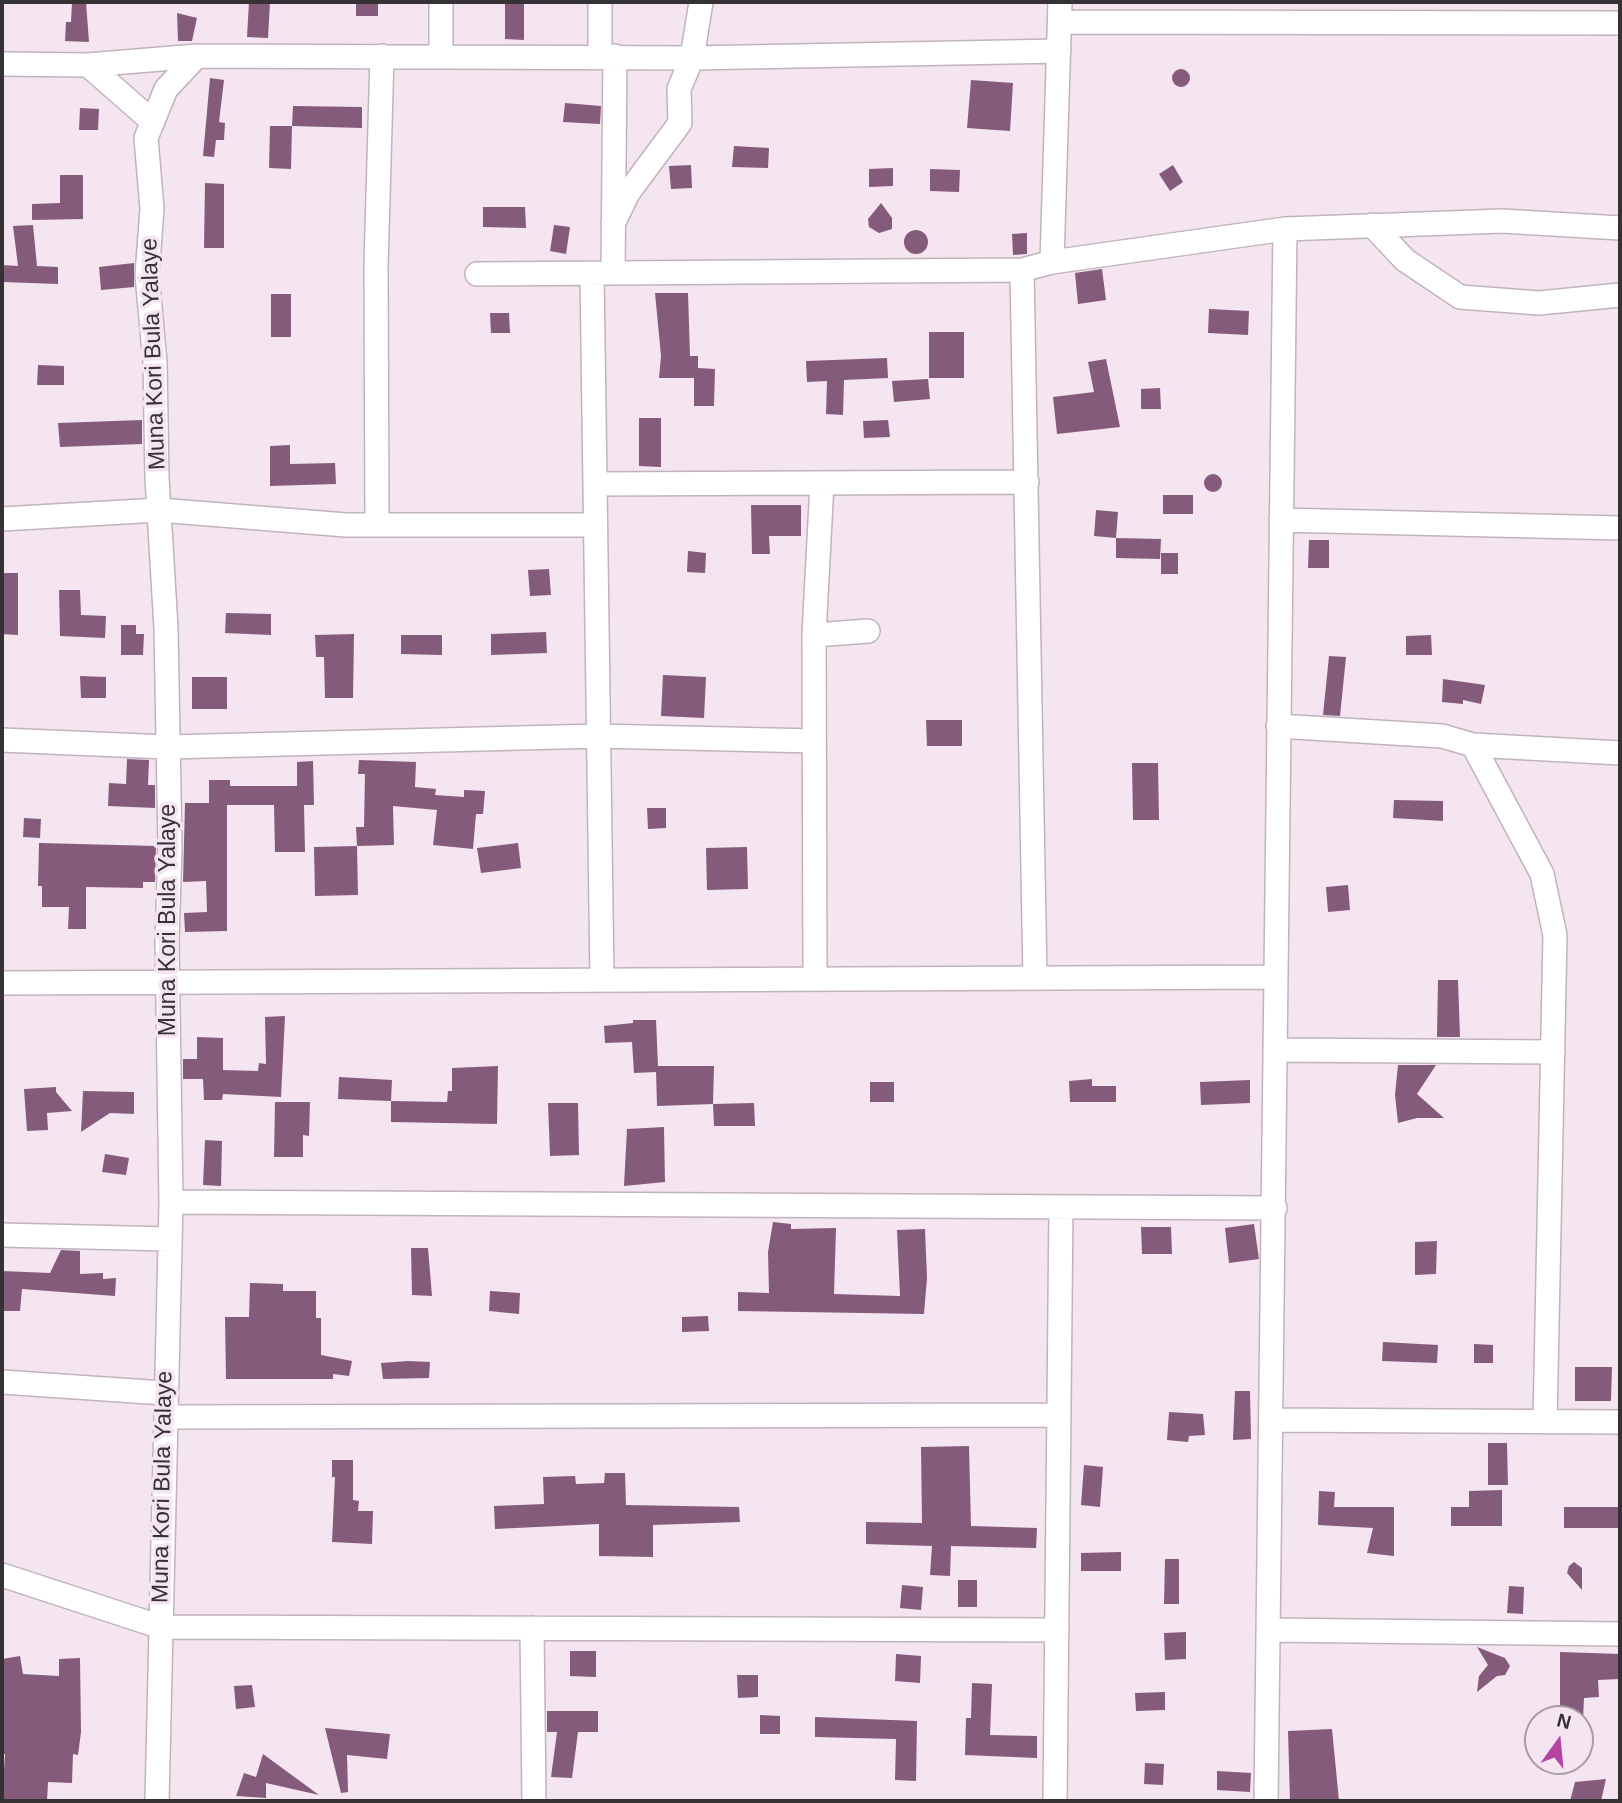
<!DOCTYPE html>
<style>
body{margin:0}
#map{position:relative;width:1622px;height:1803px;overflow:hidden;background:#f4e5f0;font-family:Helvetica,sans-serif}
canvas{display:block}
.frame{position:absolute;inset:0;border:4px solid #363135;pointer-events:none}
.north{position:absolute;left:1524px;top:1705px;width:70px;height:70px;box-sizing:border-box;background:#f4e5f0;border:2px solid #a89da5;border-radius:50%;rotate:15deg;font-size:19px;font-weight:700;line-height:28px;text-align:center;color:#363135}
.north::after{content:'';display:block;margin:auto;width:24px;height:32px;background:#b444a1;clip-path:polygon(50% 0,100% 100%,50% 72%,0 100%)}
</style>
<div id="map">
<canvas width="1622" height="1803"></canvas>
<div class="frame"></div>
<div class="north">N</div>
</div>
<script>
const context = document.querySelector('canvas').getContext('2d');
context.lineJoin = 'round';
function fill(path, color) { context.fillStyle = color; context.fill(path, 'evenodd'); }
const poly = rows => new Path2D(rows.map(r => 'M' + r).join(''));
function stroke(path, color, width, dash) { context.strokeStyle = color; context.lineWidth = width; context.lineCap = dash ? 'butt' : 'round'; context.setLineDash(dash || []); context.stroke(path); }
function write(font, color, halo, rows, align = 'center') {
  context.font = font + ' Helvetica,sans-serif'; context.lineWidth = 7; context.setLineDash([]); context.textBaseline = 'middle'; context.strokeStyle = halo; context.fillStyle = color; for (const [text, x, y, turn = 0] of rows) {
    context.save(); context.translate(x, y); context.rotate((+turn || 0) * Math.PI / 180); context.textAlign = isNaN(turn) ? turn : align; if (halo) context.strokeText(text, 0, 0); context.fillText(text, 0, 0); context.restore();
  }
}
const building = poly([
 [72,2,86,2,89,42,65,41,66,22,71,22],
 [249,2,270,2,268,38,247,37],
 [356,2,378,2,378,16,356,16],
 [505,2,524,2,524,40,505,39],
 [177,13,197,18,192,41,178,41],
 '1172 78a9 9 0 1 1 18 0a9 9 0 1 1-18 0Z',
 [210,78,224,80,219,122,225,123,224,140,216,140,214,157,203,156],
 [971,80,1013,83,1010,131,967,128],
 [565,103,601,106,600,124,563,122],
 [293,106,362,107,362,128,292,126],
 [80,108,99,109,98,130,79,130],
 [270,126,292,126,291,169,269,168],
 [734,146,769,148,768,168,732,167],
 [691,165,692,188,671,189,669,166],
 [1173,165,1183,182,1170,191,1159,174],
 [893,168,893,186,869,187,869,169],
 [930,169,960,170,959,192,930,191],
 [60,175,83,175,83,219,32,220,32,204,60,203],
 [205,183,224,184,224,248,204,248],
 [881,203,892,218,892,229,879,233,869,227,868,219],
 [483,207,525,207,526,228,483,227],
 [33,225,37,266,58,267,58,284,2,282,2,265,18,266,13,226],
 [554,225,570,227,566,254,550,251],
 '904 242a12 12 0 1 1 24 0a12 12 0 1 1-24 0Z',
 [1027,233,1027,254,1013,255,1012,234],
 [134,263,134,287,101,290,99,267],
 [1102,269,1106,300,1078,304,1075,273],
 [655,293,688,293,690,356,698,356,698,368,715,369,714,406,694,406,694,378,659,378,661,356],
 [271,294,291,294,291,337,271,337],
 [1209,309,1249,311,1248,335,1208,333],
 [490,313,509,313,510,333,491,333],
 [929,332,964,332,964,378,929,378],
 [887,358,888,378,844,380,843,415,826,414,827,381,807,382,806,361],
 [1106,359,1120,427,1057,434,1053,397,1094,392,1088,362],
 [38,365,64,366,64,385,37,385],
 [928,379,930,399,894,402,892,381],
 [1160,388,1161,409,1141,409,1141,389],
 [639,418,661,418,661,467,639,466],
 [142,420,142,444,60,447,58,423],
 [888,420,890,437,864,438,863,421],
 [290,445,290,464,335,463,336,484,270,486,270,446],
 '1204 483a9 9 0 1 1 18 0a9 9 0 1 1-18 0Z',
 [1163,495,1193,495,1193,514,1163,514],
 [751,505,801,505,801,536,769,536,770,554,752,554],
 [1096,510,1118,512,1116,538,1094,536],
 [1116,538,1161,539,1160,559,1116,558],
 [1309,540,1329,540,1329,568,1308,568],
 [688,551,706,553,705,573,687,572],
 [1161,553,1178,553,1178,574,1161,574],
 [549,569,551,595,530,596,528,570],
 [5,573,18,573,18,635,2,634,2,575],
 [59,590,80,590,81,615,106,616,105,638,60,636],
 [226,613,271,614,271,635,225,633],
 [121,625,136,625,136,634,144,634,143,655,121,655],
 [546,632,547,653,491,655,491,634],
 [354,634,353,698,325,698,324,657,316,657,315,635],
 [401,635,442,635,442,655,401,654],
 [1431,635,1432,655,1406,655,1406,636],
 [1329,656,1346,657,1340,716,1323,715],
 [663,675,706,677,704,718,661,716],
 [80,676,106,677,106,698,81,698],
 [192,677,227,677,227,709,192,709],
 [1443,679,1485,685,1481,704,1463,700,1463,704,1442,702],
 [926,720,962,720,962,746,927,746],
 [127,759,149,760,148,785,155,785,155,808,108,806,109,783,126,784],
 [359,760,416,762,415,787,436,789,435,795,464,797,464,790,485,791,483,814,476,814,473,849,433,845,437,810,393,806,394,845,357,846,356,827,364,827,365,774,358,774],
 [313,761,314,805,304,805,305,852,275,852,274,805,227,805,227,931,185,932,184,913,207,912,206,881,183,882,185,803,209,803,209,780,230,780,230,786,297,786,297,762],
 [1132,763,1158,763,1159,820,1133,820],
 [1394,800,1443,801,1443,821,1393,818],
 [647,808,666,808,666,828,648,829],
 [24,818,41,819,40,838,23,837],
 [39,843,156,846,155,882,143,882,143,888,86,887,86,929,68,929,69,907,42,907,42,886,38,886],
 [518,843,521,868,481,873,477,848],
 [357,846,358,895,315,896,314,847],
 [747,847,748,889,707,890,706,848],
 [1348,885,1350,910,1328,912,1326,887],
 [1438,980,1458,980,1460,1037,1437,1037],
 [285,1016,281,1097,223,1094,222,1100,204,1100,203,1079,183,1079,183,1059,197,1059,197,1037,223,1038,223,1070,258,1071,259,1063,266,1064,265,1017],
 [633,1020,656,1020,658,1066,714,1066,713,1104,657,1106,656,1072,634,1073,632,1042,605,1043,604,1026,633,1023],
 [1398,1065,1436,1065,1417,1094,1444,1118,1417,1118,1398,1123,1395,1095],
 [498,1066,497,1124,391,1122,391,1101,447,1102,448,1091,452,1091,452,1068],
 [339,1077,392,1080,391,1101,338,1099],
 [1092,1079,1092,1086,1116,1086,1116,1102,1070,1102,1069,1081],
 [1250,1080,1250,1103,1201,1105,1200,1082],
 [870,1082,894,1082,894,1102,870,1102],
 [56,1087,56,1092,72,1111,47,1113,48,1130,27,1131,24,1089],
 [83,1091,134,1092,134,1114,110,1113,81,1132],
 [275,1102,310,1102,309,1136,303,1135,303,1157,274,1157],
 [548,1103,578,1103,579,1155,550,1156],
 [754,1103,755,1126,714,1126,713,1104],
 [664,1127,665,1182,624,1186,627,1129],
 [205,1140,222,1141,221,1186,203,1185],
 [105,1154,129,1158,126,1175,102,1172],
 [773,1222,791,1224,791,1229,836,1228,834,1294,900,1296,897,1230,925,1229,927,1278,924,1314,738,1311,738,1292,769,1293,768,1252],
 [1254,1224,1259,1259,1229,1263,1225,1228],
 [1141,1227,1171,1227,1172,1254,1142,1254],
 [1437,1241,1436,1274,1415,1275,1415,1242],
 [411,1248,428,1248,432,1296,412,1295],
 [61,1250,80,1251,80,1274,103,1273,103,1279,116,1278,115,1296,22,1289,20,1311,2,1311,2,1271,50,1273],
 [250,1283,283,1284,283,1291,316,1291,316,1318,321,1318,321,1355,352,1361,349,1376,333,1374,333,1379,226,1379,225,1317,249,1317],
 [490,1291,520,1293,519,1314,489,1311],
 [708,1316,709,1331,682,1332,682,1317],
 [1383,1342,1438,1345,1437,1363,1382,1361],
 [1474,1344,1493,1345,1493,1363,1474,1363],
 [408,1361,430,1362,429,1378,383,1379,381,1363],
 [1575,1367,1612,1367,1611,1401,1575,1401],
 [1235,1391,1250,1391,1251,1439,1233,1440],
 [1169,1412,1203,1414,1205,1435,1189,1436,1188,1442,1167,1440],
 [1488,1443,1507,1443,1508,1485,1488,1485],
 [969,1446,971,1526,1037,1528,1036,1548,951,1546,950,1576,930,1575,932,1546,866,1544,866,1522,922,1523,921,1447],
 [332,1460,353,1460,353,1500,359,1501,358,1511,373,1511,372,1544,332,1542,335,1477,332,1477],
 [1084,1465,1103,1467,1100,1507,1081,1505],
 [605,1473,625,1473,626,1505,739,1507,740,1522,653,1525,653,1557,599,1556,599,1524,495,1529,494,1506,544,1504,543,1477,575,1476,576,1484,604,1483],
 [1502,1490,1502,1526,1451,1526,1451,1507,1469,1507,1469,1491],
 [1319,1491,1335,1492,1334,1507,1394,1507,1394,1556,1367,1553,1373,1528,1318,1525],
 [1564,1507,1620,1507,1620,1528,1564,1528],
 [1121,1552,1121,1571,1081,1571,1081,1553],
 [1165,1559,1179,1559,1179,1604,1164,1604],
 [1574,1562,1582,1568,1582,1590,1567,1573,1569,1566],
 [958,1580,977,1580,977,1607,958,1607],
 [902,1585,923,1587,921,1610,900,1608],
 [1509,1586,1524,1587,1523,1614,1507,1613],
 [1186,1632,1186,1659,1165,1660,1164,1633],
 [1477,1647,1505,1658,1510,1666,1505,1675,1497,1676,1477,1692,1479,1676,1488,1665],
 [570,1651,596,1651,596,1677,570,1676],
 [1560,1652,1620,1654,1620,1679,1598,1680,1599,1697,1584,1698,1583,1719,1560,1719],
 [896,1654,921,1656,920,1683,895,1681],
 [20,1656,23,1674,59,1676,59,1659,80,1658,81,1732,78,1755,73,1754,72,1783,48,1782,47,1801,2,1801,5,1754,2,1754,2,1659],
 [737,1675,758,1675,758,1697,738,1698],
 [972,1683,992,1684,990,1735,1037,1736,1037,1758,965,1755,966,1718,971,1718],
 [252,1685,255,1707,236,1709,234,1686],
 [1165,1692,1165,1710,1136,1711,1135,1693],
 [547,1711,598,1711,598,1732,578,1732,572,1778,551,1777,557,1732,547,1732],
 [760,1715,780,1716,780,1734,760,1734],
 [815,1717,917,1721,916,1781,895,1780,896,1739,815,1737],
 [325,1728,390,1734,387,1759,347,1755,348,1792,341,1793],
 [1332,1729,1339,1801,1290,1801,1288,1731],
 [263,1754,319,1795,266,1783,266,1798,236,1796,244,1773,256,1777],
 [1145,1763,1164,1764,1163,1785,1144,1784],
 [1217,1771,1251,1773,1250,1792,1217,1790],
 [1606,1779,1601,1801,1570,1801,1575,1782]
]);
const minor = poly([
 [600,2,600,56],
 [1060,22,1620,23],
 [441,56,441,2],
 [2,64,88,65,197,56,692,58,1059,51],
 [88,65,153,122],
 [613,224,628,193,680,123,679,89,692,58,701,2],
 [1372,225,1405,260,1460,297,1539,303,1620,295],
 [1052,262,1060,2],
 [1022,270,1035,978],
 [592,273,602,979],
 [613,273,615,56],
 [477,274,1022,270,1052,262,1285,229,1502,221,1620,228],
 [595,484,1027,482],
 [2,519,159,510,346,525,595,525],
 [1281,520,1620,528],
 [377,523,376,266,382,56],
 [814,635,868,631],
 [1278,726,1442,736,1473,745,1620,753],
 [2,740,167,747,598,736,814,741],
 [1473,745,1542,874,1555,935,1545,1422],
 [815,978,814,635,822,483],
 [2,983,1274,977],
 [1275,1050,1553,1052],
 [171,1202,1275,1208],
 [2,1235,169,1239],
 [2,1382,164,1393],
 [166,1417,1059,1415],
 [1272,1420,1620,1422],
 [2,1575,161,1627,1057,1630],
 [532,1628,534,1801],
 [1269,1630,1620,1634],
 [157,1801,171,1202,167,941,170,847,166,628,157,478,155,363,147,275,152,209,146,138,166,89,197,56],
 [1055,1801,1061,1207],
 [1266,1801,1285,229]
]);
const streetNames = [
 ["Muna Kori Bula Yalaye",154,354,-92],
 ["Muna Kori Bula Yalaye",169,920,-90],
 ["Muna Kori Bula Yalaye",163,1487,-89]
];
fill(building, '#855b7b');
stroke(minor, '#c1b3be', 26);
stroke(minor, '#fff', 23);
write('23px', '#363135', '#f4e5f0', streetNames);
</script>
